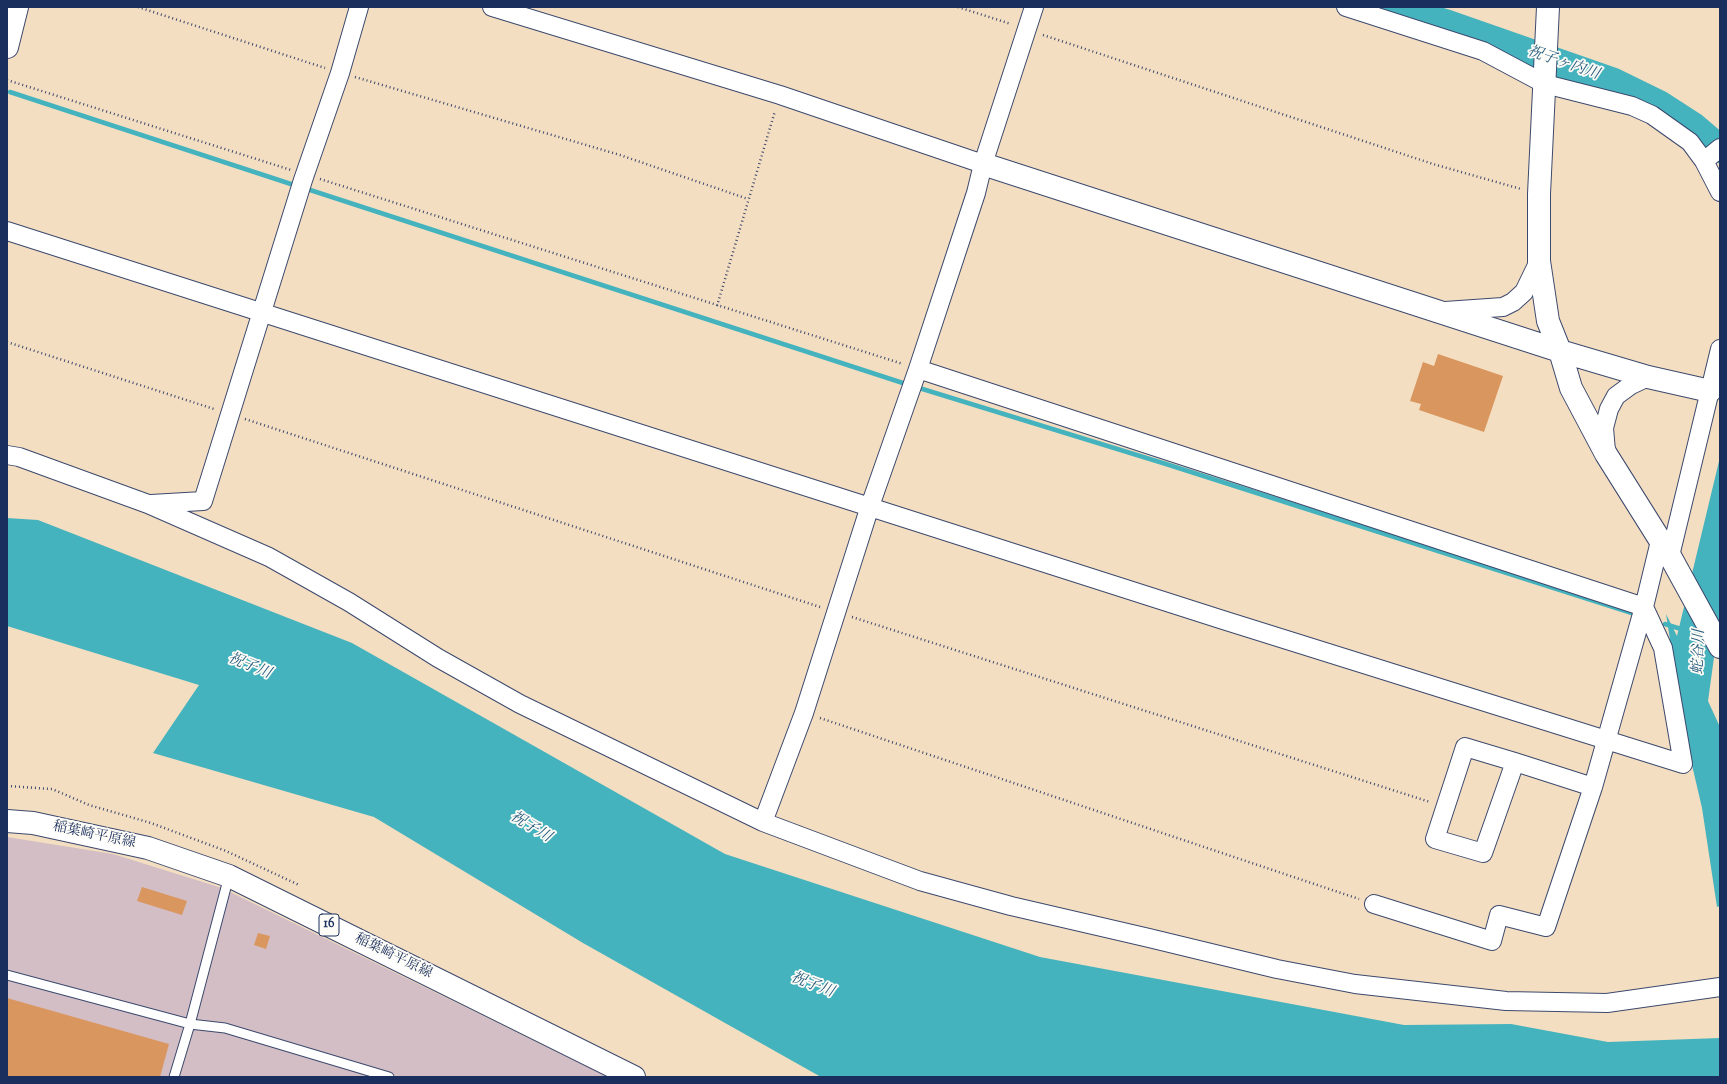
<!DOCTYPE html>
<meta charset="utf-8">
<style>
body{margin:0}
#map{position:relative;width:1727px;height:1084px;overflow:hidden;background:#f4dec1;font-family:"Sorts Mill Goudy",serif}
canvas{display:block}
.frame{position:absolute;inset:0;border:8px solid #1b2f5e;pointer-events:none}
</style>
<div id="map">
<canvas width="1727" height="1084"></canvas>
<div class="frame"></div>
</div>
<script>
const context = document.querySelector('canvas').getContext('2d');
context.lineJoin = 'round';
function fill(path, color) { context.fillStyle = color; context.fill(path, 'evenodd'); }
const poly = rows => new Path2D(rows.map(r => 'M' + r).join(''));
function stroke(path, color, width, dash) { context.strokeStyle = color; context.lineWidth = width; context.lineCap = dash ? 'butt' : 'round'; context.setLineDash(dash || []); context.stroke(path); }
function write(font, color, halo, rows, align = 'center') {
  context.font = font + ' "Sorts Mill Goudy","Noto Serif JP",serif'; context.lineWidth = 3.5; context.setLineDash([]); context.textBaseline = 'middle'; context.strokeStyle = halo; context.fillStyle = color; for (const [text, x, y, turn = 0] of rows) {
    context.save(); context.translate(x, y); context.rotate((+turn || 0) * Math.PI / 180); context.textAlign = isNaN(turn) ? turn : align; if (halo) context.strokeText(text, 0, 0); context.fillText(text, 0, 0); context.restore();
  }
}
const industrial = poly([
 [7,837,113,854,222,888,608,1077,7,1077]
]);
const water = poly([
 [1720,457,1720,614,1708,701,1720,727,1720,906,1717,907,1702,808,1685,735,1666,614,1677,636],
 [7,518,38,520,352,643,725,854,1040,957,1404,1025,1511,1024,1608,1042,1720,1038,1720,1077,821,1077,583,943,374,817,153,753,199,685,7,626]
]);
const stream = poly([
 [10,92,297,186],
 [304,188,909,385],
 [916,387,1166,464,1635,614],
 [1665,624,1684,630]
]);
const river = poly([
 [1392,7,1448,24,1614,82,1659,104,1693,126,1720,149]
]);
const building = poly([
 [1438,354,1503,376,1484,432,1419,410,1421,404,1410,401,1423,362,1434,366],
 [142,887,187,901,182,915,137,901],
 [258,933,270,936,266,949,254,945],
 [7,998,169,1044,160,1077,7,1077]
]);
const path = poly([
 [138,7,325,68],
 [958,7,1011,24],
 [1043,35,1433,164,1521,189],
 [355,77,620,155,748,199],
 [7,80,291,170],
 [320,179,903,364],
 [717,306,775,111],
 [7,342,214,409],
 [245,419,820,607],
 [852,617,1430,802],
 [820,718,1359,899],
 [7,786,52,789,89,805,151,823,226,851,299,885]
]);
const service = poly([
 [7,975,190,1024,225,1028,389,1077],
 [174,1077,190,1024,229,876]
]);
const minor = poly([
 [492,7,780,95,983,164],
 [1346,7,1483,51,1545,84,1632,106,1652,115,1690,142,1704,161,1720,192],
 [1704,161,1720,148],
 [7,231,1223,620,1683,764,1663,648,1644,607],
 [1445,311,1503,307,1513,302,1524,292,1539,261],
 [918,369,1644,607,1660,541],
 [1606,451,1604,428,1609,409,1616,396,1631,385,1648,377],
 [7,455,19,457,148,504,269,557,349,602,438,658,520,704,763,822,920,881,1011,906,1149,938,1277,969,1355,984,1506,1001,1607,1003,1720,987],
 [151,504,203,501,303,180,340,73,359,7],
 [1670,556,1720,349],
 [1515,762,1483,853,1435,839,1465,747,1515,762,1593,787],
 [763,822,804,713,870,506,918,369,976,193,983,164,1034,7],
 [1374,904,1492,941,1499,915,1546,927,1593,787,1644,607]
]);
const tertiary = poly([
 [1548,7,1539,194,1539,261,1548,321,1560,351,1571,388,1606,454,1670,556,1720,647],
 [7,47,17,7],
 [983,164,1560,351,1648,377,1710,391]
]);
const primary = poly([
 [7,821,33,823,148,848,229,876,634,1077]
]);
const shields = [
 [329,925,20]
];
const shieldNames = [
 ["16",329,925]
];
const streetNames = [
 ["稲葉崎平原線",94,836,12],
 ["稲葉崎平原線",393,957,26]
];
const waterNames = [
 ["祝子ヶ内川",1563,64,19],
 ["蛇谷川",1700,652,-89],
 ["祝子川",249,667,22],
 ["祝子川",530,828,31],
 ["祝子川",812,986,21]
];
fill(industrial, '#d2bec4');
fill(water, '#44b3be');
stroke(stream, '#44b3be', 4.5);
stroke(river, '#44b3be', 28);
fill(building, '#da965f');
stroke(service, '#3c496d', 11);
stroke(minor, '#3c496d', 20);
stroke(tertiary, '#3c496d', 24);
stroke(primary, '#3c496d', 24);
stroke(path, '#3c496d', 2.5, [1, 3]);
stroke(service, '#fff', 9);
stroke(minor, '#fff', 18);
stroke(tertiary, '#fff', 22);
stroke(primary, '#fff', 22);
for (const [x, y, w] of shields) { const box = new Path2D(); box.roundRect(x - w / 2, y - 11, w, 22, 3); context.fillStyle = '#fdfcf7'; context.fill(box); stroke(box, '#1b2f5e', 1); }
write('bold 13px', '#1b2f5e', null, shieldNames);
write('14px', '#1b2f5e', '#fdfcf7', streetNames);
write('italic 15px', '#295d80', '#fdfcf7', waterNames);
</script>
